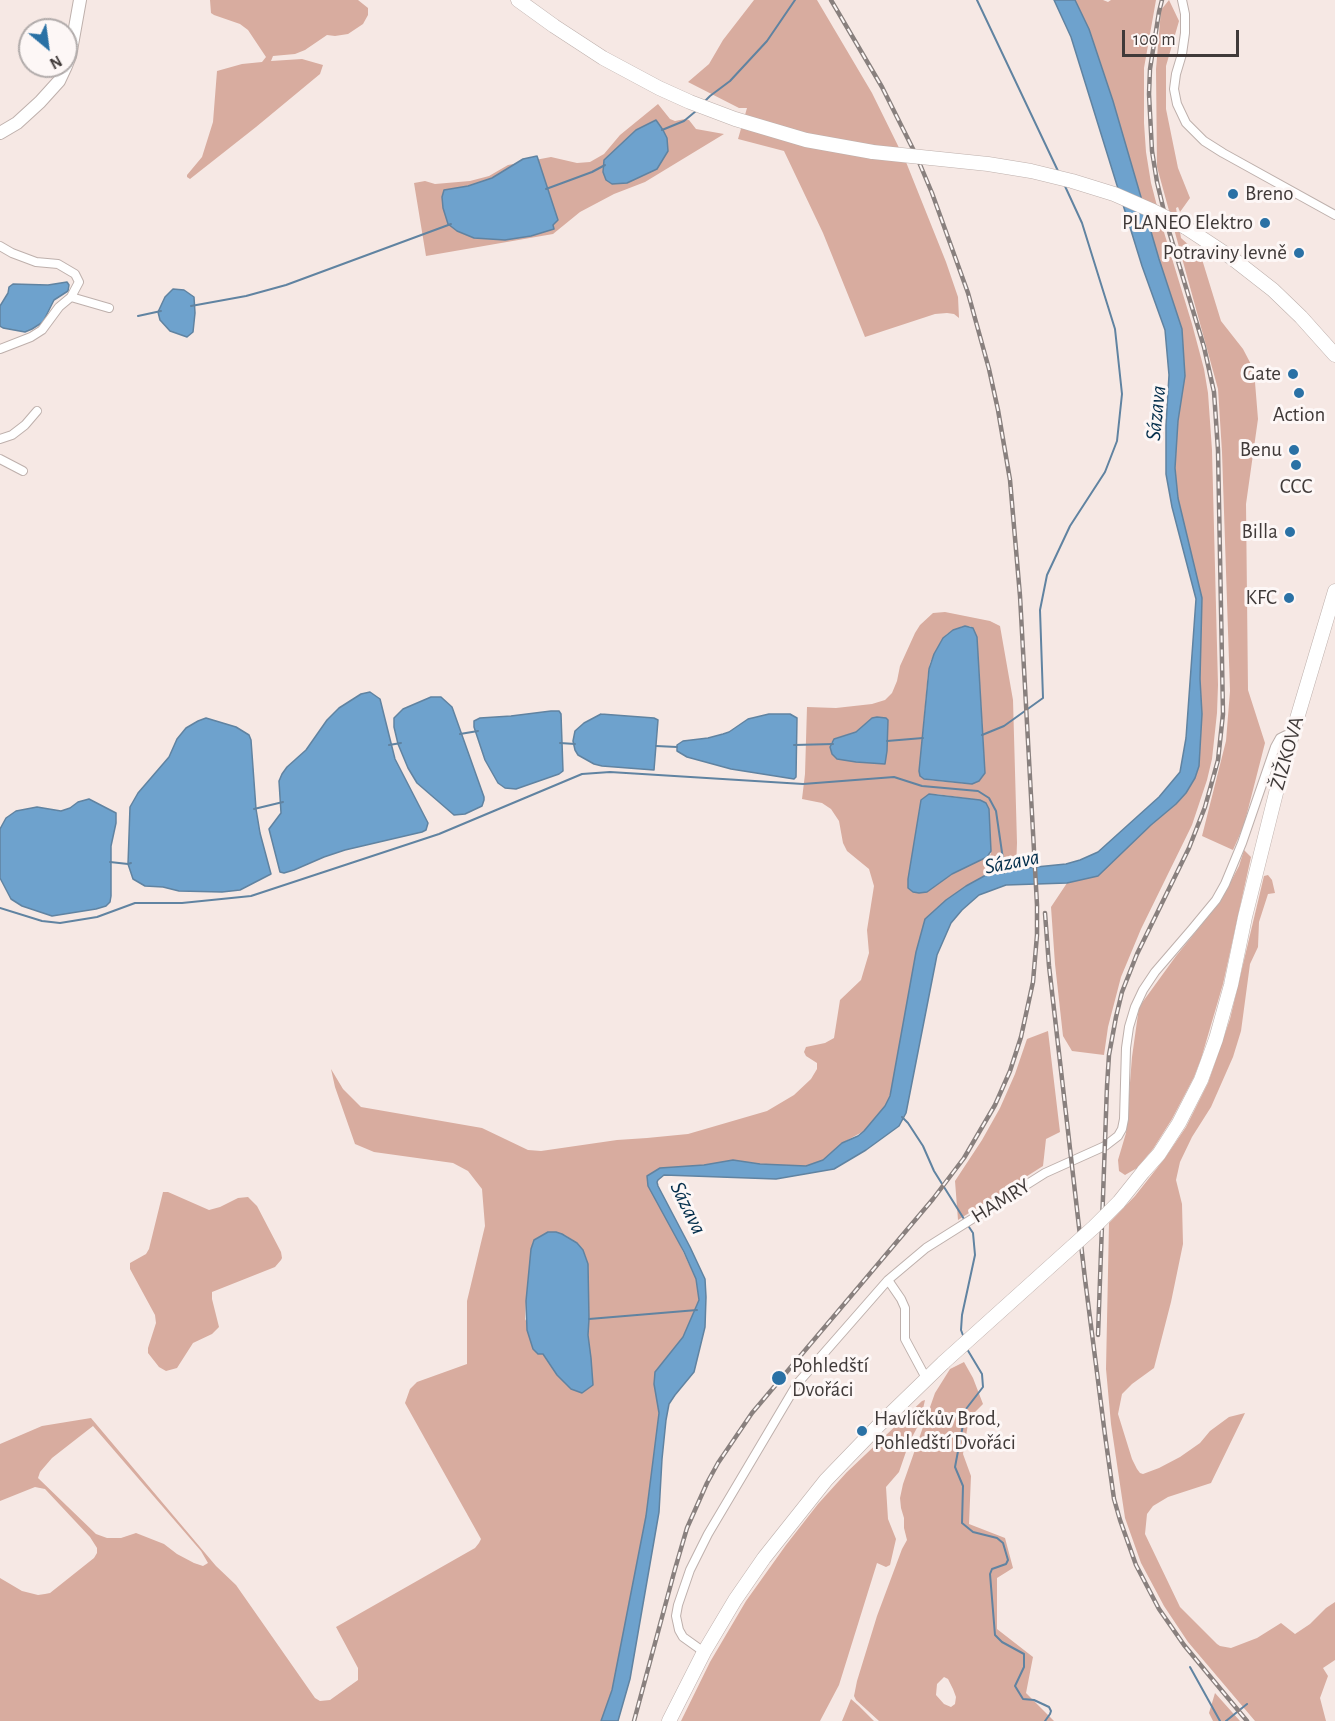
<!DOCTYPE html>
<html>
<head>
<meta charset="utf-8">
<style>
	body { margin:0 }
	#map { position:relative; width:1335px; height:1721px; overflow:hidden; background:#f6e8e4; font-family:"Alegreya Sans",sans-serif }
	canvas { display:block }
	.north { position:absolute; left:18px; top:18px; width:60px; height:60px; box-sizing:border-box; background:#fdf7f6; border:2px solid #b1abaa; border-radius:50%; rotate:151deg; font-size:16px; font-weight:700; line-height:24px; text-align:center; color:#403a39 }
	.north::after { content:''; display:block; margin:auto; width:21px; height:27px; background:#2a71a5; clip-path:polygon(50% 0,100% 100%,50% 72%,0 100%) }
	.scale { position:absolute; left:1122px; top:30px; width:117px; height:27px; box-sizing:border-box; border:3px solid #403a39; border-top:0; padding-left:8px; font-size:18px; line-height:21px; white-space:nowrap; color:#403a39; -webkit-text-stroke:4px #fdf7f6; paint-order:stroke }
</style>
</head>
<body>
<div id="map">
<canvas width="1335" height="1721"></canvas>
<div class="north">N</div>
<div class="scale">100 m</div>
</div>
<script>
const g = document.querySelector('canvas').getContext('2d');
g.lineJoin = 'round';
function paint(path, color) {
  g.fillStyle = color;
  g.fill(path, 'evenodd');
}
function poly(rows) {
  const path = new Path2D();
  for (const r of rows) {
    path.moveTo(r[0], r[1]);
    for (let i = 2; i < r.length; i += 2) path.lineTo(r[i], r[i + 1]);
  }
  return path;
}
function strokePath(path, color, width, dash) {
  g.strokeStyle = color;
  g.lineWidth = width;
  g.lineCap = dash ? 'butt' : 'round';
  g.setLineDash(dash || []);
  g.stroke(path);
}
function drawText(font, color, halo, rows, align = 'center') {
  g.font = font + ' "Alegreya Sans",sans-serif';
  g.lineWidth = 6;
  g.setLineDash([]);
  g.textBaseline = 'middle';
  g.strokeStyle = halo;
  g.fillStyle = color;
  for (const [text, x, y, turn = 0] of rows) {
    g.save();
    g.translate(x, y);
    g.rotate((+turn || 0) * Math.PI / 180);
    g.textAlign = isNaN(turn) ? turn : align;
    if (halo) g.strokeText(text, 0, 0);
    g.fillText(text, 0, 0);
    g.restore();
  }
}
const green = poly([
	[210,0,358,0,368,8,368,15,363,24,348,34,335,36,327,35,305,50,295,54,273,56,271,61,302,59,323,65,320,74,256,127,190,179,187,177,187,175,202,157,213,122,217,71,242,64,262,62,266,57,248,30,240,24,214,15,211,13],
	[754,0,817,0,872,93,906,162,946,262,958,297,959,318,954,314,947,313,935,314,865,337,823,233,784,151,738,139,747,108,739,108,688,82,709,64,723,40],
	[1075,0,1103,0,1108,2,1111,0,1156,0,1144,68,1144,123,1146,152,1151,183,1163,229,1192,324,1204,369,1208,393,1212,450,1218,685,1217,713,1212,759,1207,780,1192,825,1141,929,1121,977,1108,1027,1104,1055,1072,1051,1063,1036,1055,964,1051,907,1067,883,1098,876,1151,825,1176,804,1186,793,1195,778,1199,766,1202,714,1200,679,1202,598,1178,498,1175,468,1178,421,1185,376,1182,329,1159,259,1113,101,1089,29],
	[1169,0,1179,21,1166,66,1166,109,1178,168,1190,198,1180,212,1178,207,1176,208,1181,238,1201,256,1221,321,1243,349,1254,370,1258,419,1246,504,1248,690,1265,743,1244,825,1233,850,1202,836,1226,741,1230,691,1222,452,1218,389,1157,167,1156,69,1161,10],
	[658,104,670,119,675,121,685,119,689,120,696,129,724,134,645,182,614,194,580,212,553,234,426,256,414,183,425,181,435,184,470,181,489,176,508,165,551,157,577,163,590,162,604,154,620,135],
	[945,612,990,621,1000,626,1013,700,1017,843,1016,869,986,875,920,938,916,952,890,1096,885,1106,864,1131,842,1143,823,1160,806,1166,760,1164,733,1160,647,1176,696,1279,699,1300,683,1337,655,1372,654,1384,659,1413,646,1516,612,1690,601,1721,0,1721,0,1578,22,1591,38,1595,45,1594,50,1593,94,1558,97,1553,97,1548,90,1537,45,1489,35,1487,0,1501,0,1444,42,1426,91,1418,216,1566,236,1585,315,1698,320,1701,330,1700,358,1680,358,1668,336,1627,475,1548,479,1543,481,1539,405,1403,410,1389,417,1382,467,1364,467,1301,485,1226,482,1189,468,1171,453,1163,374,1152,355,1144,335,1087,331,1069,343,1089,361,1107,482,1128,528,1150,541,1151,617,1140,647,1138,688,1134,767,1111,794,1095,811,1079,817,1069,817,1063,806,1056,804,1052,806,1047,825,1043,834,1038,840,1000,861,980,869,953,867,930,874,886,869,869,847,851,843,843,839,821,831,809,822,803,802,799,805,774,807,707,836,708,872,704,885,700,892,693,897,681,900,666,915,633,920,625,933,613],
	[963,626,970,626,973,628,977,637,984,752,984,774,977,782,970,784,928,780,919,774,928,673,930,663,934,654,943,638,947,634],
	[877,717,886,718,885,764,856,762,837,759,831,753,831,743,836,738,856,732,871,719],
	[936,794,980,800,986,803,989,809,991,851,991,854,987,857,952,874,927,892,913,892,908,886,908,879,921,800],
	[553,1232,565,1235,577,1243,585,1255,588,1264,589,1319,588,1335,591,1358,557,1375,543,1354,525,1319,526,1301,533,1241],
	[93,1426,201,1551,208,1563,203,1566,194,1563,177,1554,164,1544,136,1533,121,1538,107,1538,96,1534,38,1478,40,1472,52,1458],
	[1244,850,1251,857,1223,984,1201,1059,1194,1077,1172,1119,1153,1149,1137,1168,1125,1175,1119,1171,1118,1160,1126,1133,1132,1057,1139,1007,1176,956,1220,902,1239,866],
	[1268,875,1272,880,1275,893,1268,894,1259,922,1258,947,1250,964,1241,1031,1233,1057,1211,1107,1192,1137,1180,1162,1176,1180,1182,1204,1183,1244,1171,1302,1154,1368,1132,1384,1122,1394,1118,1414,1132,1459,1137,1469,1140,1473,1143,1474,1159,1468,1180,1457,1200,1443,1210,1431,1229,1417,1245,1413,1211,1483,1168,1497,1153,1506,1147,1514,1145,1534,1180,1607,1217,1644,1220,1646,1231,1648,1257,1638,1281,1623,1295,1634,1310,1624,1326,1608,1335,1602,1335,1660,1323,1668,1328,1676,1320,1698,1326,1721,1255,1721,1188,1642,1164,1606,1141,1563,1125,1518,1111,1424,1106,1369,1109,1223,1135,1196,1165,1158,1186,1127,1208,1083,1230,1019,1264,876],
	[1048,1031,1060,1132,1046,1139,1043,1166,958,1220,955,1181,982,1140,1000,1108,1015,1074,1027,1039],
	[163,1192,168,1192,209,1210,220,1207,238,1198,248,1197,257,1206,281,1252,282,1258,281,1260,275,1267,212,1292,212,1299,219,1327,212,1334,193,1343,177,1368,166,1371,159,1367,148,1353,148,1348,156,1323,155,1315,130,1269,130,1263,146,1254,149,1249],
	[964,1362,973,1378,983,1404,969,1418,963,1454,971,1476,969,1524,1005,1538,1013,1568,997,1578,997,1629,1033,1657,1026,1693,1054,1721,879,1721,856,1700,854,1696,857,1681,877,1616,902,1549,907,1540,904,1528,904,1518,901,1508,900,1498,903,1484,935,1393,950,1369],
	[944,1677,948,1679,953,1689,956,1697,955,1704,951,1707,944,1704,936,1695,937,1684],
	[925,1400,920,1422,909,1443,899,1472,886,1487,888,1519,896,1539,890,1565,886,1567,877,1563,839,1685,820,1721,681,1721,710,1662,746,1601,786,1545,818,1504,847,1472,922,1401],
	[1215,1693,1240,1721,1213,1721,1209,1713],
	[851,1699,859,1706,874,1721,842,1721]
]);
const water = poly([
	[1054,0,1075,0,1089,29,1113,101,1159,259,1182,329,1185,376,1178,421,1175,468,1178,498,1202,598,1200,679,1202,714,1199,766,1195,778,1186,793,1176,804,1151,825,1098,876,1067,883,1006,885,979,895,962,910,951,923,937,955,906,1113,899,1126,866,1150,834,1169,776,1179,664,1175,658,1180,657,1182,658,1186,690,1247,705,1279,706,1297,705,1327,694,1372,675,1395,669,1404,666,1420,662,1459,659,1512,630,1679,618,1721,601,1721,612,1690,646,1516,659,1413,654,1384,655,1372,683,1337,699,1300,696,1279,684,1252,648,1186,647,1176,660,1168,704,1165,733,1160,760,1164,806,1166,823,1160,842,1143,858,1136,864,1131,885,1106,890,1096,916,952,925,919,946,900,966,886,986,875,1016,869,1066,864,1080,860,1098,852,1159,797,1180,772,1186,738,1196,599,1172,507,1166,474,1166,426,1169,375,1165,330,1142,266,1071,37,1054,0],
	[656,120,663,130,667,138,668,151,657,169,627,183,612,184,606,180,603,172,604,160,636,130,656,120],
	[537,156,558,220,553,225,554,229,531,236,505,240,474,238,457,231,448,224,443,208,442,197,444,190,468,186,492,178,523,159,537,156],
	[67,282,69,285,68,291,54,300,43,322,32,329,25,332,3,328,0,326,0,306,8,293,9,287,13,284,48,285,67,282],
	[173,289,184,290,194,297,195,313,193,332,187,337,170,331,160,320,158,312,165,297,173,289],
	[965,626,973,628,977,637,985,773,979,781,972,784,924,779,920,776,919,771,929,669,934,654,943,638,953,630,965,626],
	[370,692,380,699,395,759,428,823,426,830,422,832,345,850,324,857,294,870,284,873,280,872,269,829,281,813,279,781,282,774,287,767,306,750,327,720,339,708,361,694,370,692],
	[431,697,441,697,452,707,484,797,484,800,482,806,465,814,454,815,417,783,408,768,398,744,394,727,394,718,403,709,431,697],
	[551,711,559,711,561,714,563,771,559,774,516,789,505,788,498,783,485,760,474,727,474,721,480,718,511,716,551,711],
	[601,714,654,718,658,720,654,770,602,766,594,764,578,755,575,750,573,741,575,731,584,723,601,714],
	[769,714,790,714,797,718,796,777,794,779,731,769,687,757,677,751,677,745,683,741,708,738,723,734,729,732,748,719,769,714],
	[877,717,886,718,888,720,887,751,885,764,856,762,837,759,832,754,830,747,834,739,856,732,872,718,877,717],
	[206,718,236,727,249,735,251,740,256,809,260,833,271,874,240,890,222,892,179,891,163,887,145,886,133,879,128,864,130,807,138,793,169,757,177,739,186,728,198,721,206,718],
	[929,794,980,800,986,803,989,809,991,851,987,857,952,874,927,892,919,893,913,892,908,888,908,879,921,800,929,794],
	[89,799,116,813,116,823,111,846,111,896,110,902,106,906,96,909,52,916,22,906,11,899,0,878,0,829,6,818,16,811,37,807,61,811,70,808,78,802,89,799],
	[548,1232,556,1232,562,1234,577,1243,583,1250,588,1264,589,1319,588,1335,591,1358,593,1385,582,1393,571,1389,557,1375,543,1354,538,1354,533,1349,527,1330,526,1301,531,1249,534,1240,548,1232]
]);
const stream = poly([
	[977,0,1058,171],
	[704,102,710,96,730,81,767,41,795,0],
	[662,130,684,121,696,111],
	[546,189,592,172,605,165],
	[191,306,246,296,286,285,451,224],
	[138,316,161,311],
	[460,734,478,731],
	[982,735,1004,726,1043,698,1040,610,1047,575,1070,526,1105,472,1117,441,1122,394,1115,329,1082,223,1064,184],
	[887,741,923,738],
	[560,743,575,744],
	[389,745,401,743],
	[794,745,833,744],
	[656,746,677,747],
	[254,809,283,802],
	[110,862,128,864,131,863],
	[0,908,42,921,60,923,97,917,135,903,182,903,251,896,439,834,582,774,610,772,803,784,894,777,922,786,978,791,989,798,996,811,1005,873],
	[902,1117,908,1123,923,1146,934,1171,964,1219],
	[589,1319,697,1310],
	[964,1338,961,1330,962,1315,975,1255,973,1233,967,1224],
	[967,1349,982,1374,983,1387,966,1409,955,1467,963,1486,962,1523,973,1532,997,1538,1003,1543,1008,1560,1006,1564,992,1569,990,1574,995,1635,1002,1642,1024,1654,1024,1667,1015,1686,1023,1699,1034,1700,1049,1707,1051,1711,1050,1714,1045,1721],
	[1190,1667,1220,1721],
	[1226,1721,1247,1704]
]);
const street = poly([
	[1182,0,1185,14,1185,33,1182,54,1176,74,1174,89,1177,104,1186,123,1204,141,1223,153,1335,215],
	[0,246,12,253,36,262,58,264,75,274,79,282,71,297],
	[0,349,31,337,42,330,59,307,71,297,109,308],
	[0,439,12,435,25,425,37,411],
	[0,459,23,471],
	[888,1280,901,1299,905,1308,905,1339,927,1380],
	[704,1652,683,1637,679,1630,676,1616,678,1605,690,1570,708,1534,797,1384,888,1280,926,1248,1045,1173,1105,1146,1118,1136,1122,1129,1124,1119,1126,1048,1129,1027,1135,1007,1143,990,1155,972,1192,929,1216,900,1225,884,1242,843,1275,747,1280,738,1286,735,1292,735]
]);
const secondary = poly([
	[66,66,70,56,80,0],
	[0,133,17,123,40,102,59,81,66,66]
]);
const primary = poly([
	[518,0,554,26,603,58,659,88,690,102,735,119,806,140,873,152],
	[1185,227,1232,258,1273,290,1301,317,1335,355],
	[1143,1172,1159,1154,1179,1123,1201,1080,1216,1039,1231,985,1245,917,1282,769,1335,591],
	[669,1721,704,1652,735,1600,764,1558,826,1480,880,1424,944,1362]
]);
const rail = poly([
	[1045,913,1049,966,1085,1279,1105,1435,1114,1499,1120,1520,1136,1565,1159,1609,1184,1645,1247,1721],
	[1098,1335,1107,1086,1109,1055,1116,1017,1122,992,1137,954,1189,848,1205,807,1218,760,1223,714,1218,450,1214,392,1204,347,1168,228,1157,182,1152,151,1149,94,1150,69,1159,12,1162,0],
	[634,1721,675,1569,687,1528,707,1483,718,1463,752,1413,933,1199,964,1158,995,1105,1010,1071,1021,1037,1033,982,1037,935,1037,905,1020,596,1010,480,998,410,989,369,968,293,932,193,916,155,882,87,831,0]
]);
const primaryBridge = poly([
	[873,152,988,164,1031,171,1072,181,1114,194,1153,211,1185,227],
	[944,1362,1094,1227,1119,1202,1143,1172]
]);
const markers = [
	[1233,194,6,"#2a71a5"],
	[1265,223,6,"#2a71a5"],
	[1299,253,6,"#2a71a5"],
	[1293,374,6,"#2a71a5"],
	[1299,393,6,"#2a71a5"],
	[1294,450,6,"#2a71a5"],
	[1296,465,6,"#2a71a5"],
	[1290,532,6,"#2a71a5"],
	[1289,598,6,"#2a71a5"],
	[779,1378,8,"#2a71a5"],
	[862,1431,6,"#2a71a5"]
];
const poiNames = [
	["Breno",1245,194,"left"],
	["PLANEO Elektro",1253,223],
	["Potraviny levně",1287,253],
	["Gate",1281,374],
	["Action",1299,415,"center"],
	["Benu",1282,450],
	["CCC",1296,487,"center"],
	["Billa",1278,532],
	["KFC",1277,598],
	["Pohledští",792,1366,"left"],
	["Dvořáci",792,1390,"left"],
	["Havlíčkův Brod,",874,1419,"left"],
	["Pohledští Dvořáci",874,1443,"left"]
];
const streetNames = [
	["ŽIŽKOVA",1287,753,-74],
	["HAMRY",1001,1201,-32]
];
const waterNames = [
	["Sázava",1156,413,-84],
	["Sázava",1012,862,-11],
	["Sázava",688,1208,64]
];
paint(green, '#d8ac9f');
paint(water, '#6ea2cd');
strokePath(water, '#6083a1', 1.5);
strokePath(stream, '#6083a1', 2);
strokePath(street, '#beb0ac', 10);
strokePath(secondary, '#beb0ac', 14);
strokePath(primary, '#beb0ac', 15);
strokePath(street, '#fff', 8);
strokePath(secondary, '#fff', 12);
strokePath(primary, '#fff', 14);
strokePath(rail, '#89807e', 4.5);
strokePath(rail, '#fdf7f6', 2, [7]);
strokePath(primaryBridge, '#beb0ac', 15, []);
strokePath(primaryBridge, '#fff', 14);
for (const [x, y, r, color] of markers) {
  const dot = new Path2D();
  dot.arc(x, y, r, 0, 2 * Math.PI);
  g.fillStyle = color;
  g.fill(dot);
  strokePath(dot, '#fdf7f6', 2);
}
drawText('21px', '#403a39', '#fdf7f6', poiNames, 'right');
drawText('21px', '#403a39', '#fdf7f6', streetNames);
drawText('italic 22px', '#042f4c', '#fdf7f6', waterNames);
</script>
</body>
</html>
